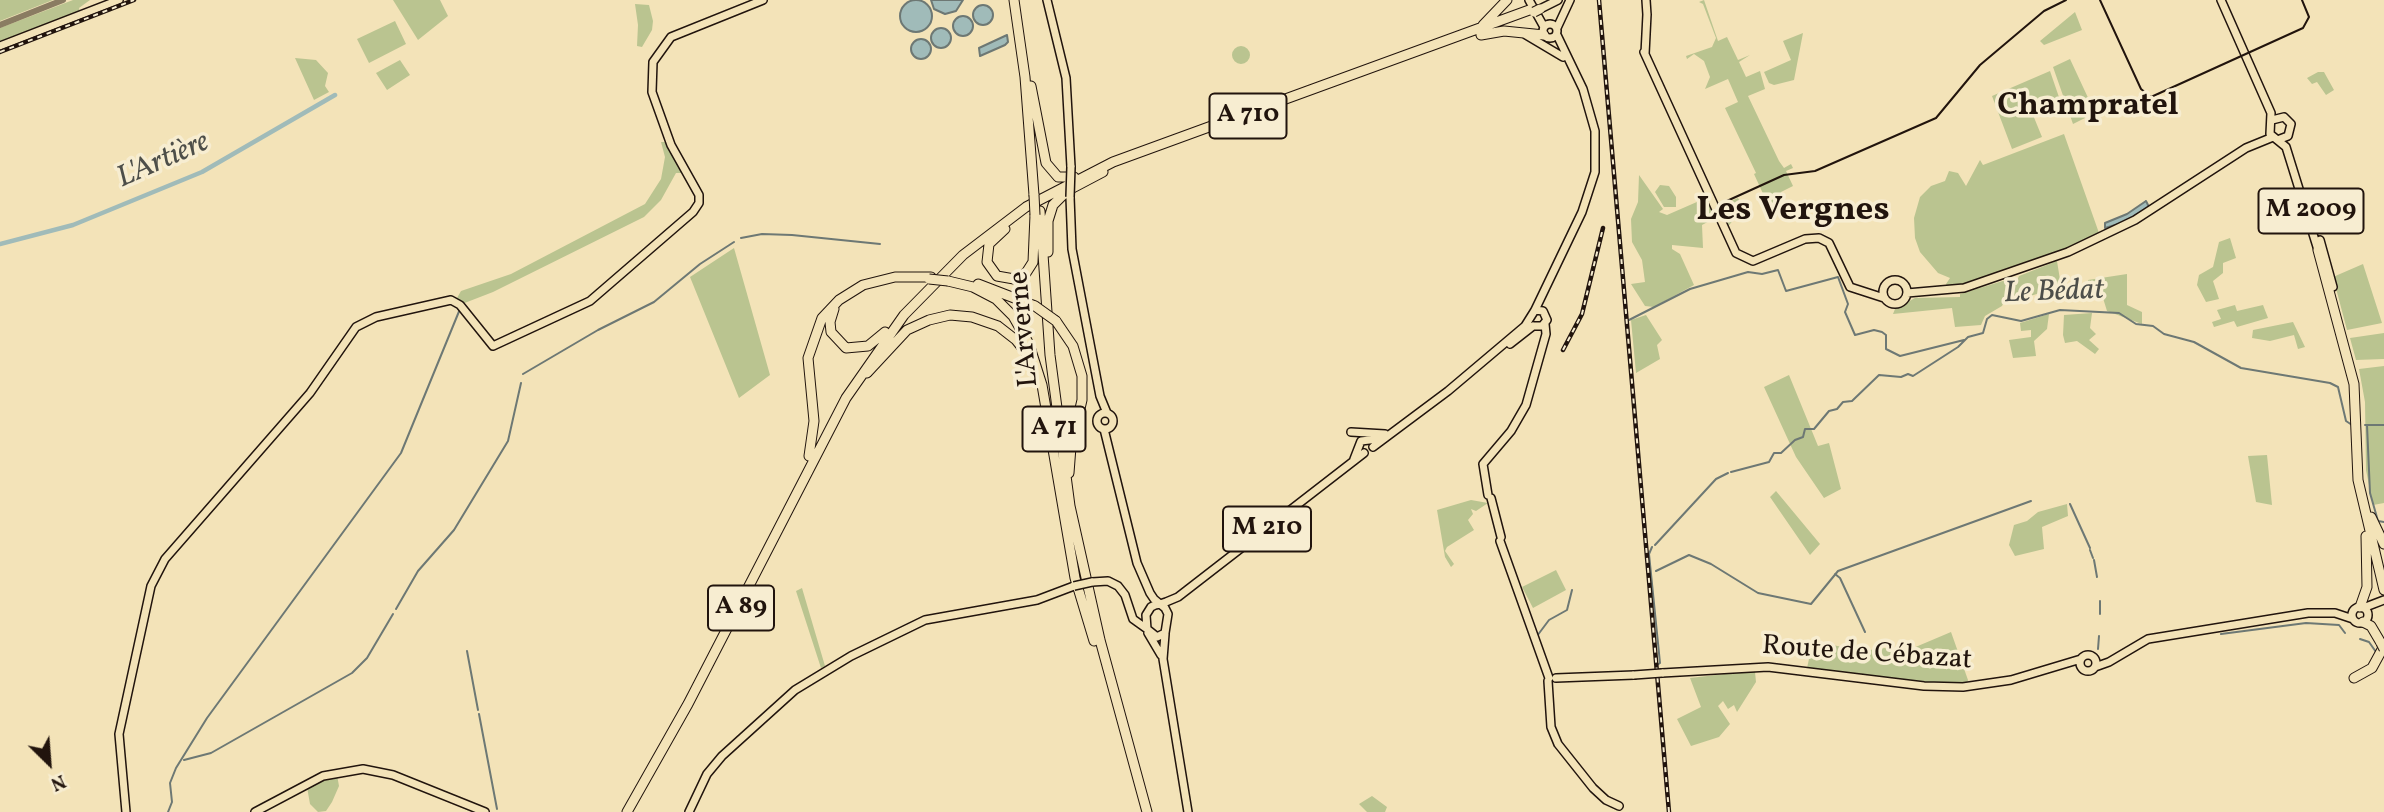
<!DOCTYPE html>
<html>
<head>
<meta charset="utf-8">
<style>
	body { margin:0 }
	#map { position:relative; width:2384px; height:812px; overflow:hidden; background:#f3e3b8; font-family:Vollkorn,serif }
	canvas { display:block }
	.north { position:absolute; left:14px; top:728px; width:70px; height:70px; -webkit-text-stroke:5px #f7edd1; paint-order:stroke; rotate:155deg; font-size:19px; font-weight:700; line-height:28px; text-align:center; color:#21140d }
	.north::after { content:''; display:block; margin:auto; width:24px; height:32px; background:#21140d; clip-path:polygon(50% 0,100% 100%,50% 72%,0 100%) }
</style>
</head>
<body>
<div id="map">
<canvas width="2384" height="812"></canvas>
<div class="north">N</div>
</div>
<script>
const g = document.querySelector('canvas').getContext('2d');
g.lineJoin = 'round';
function paint(path, color) {
  g.fillStyle = color;
  g.fill(path, 'evenodd');
}
function poly(rows) {
  const path = new Path2D();
  for (const r of rows) {
    if (r.length === 3) {
      path.moveTo(r[0] + r[2], r[1]);
      path.arc(r[0], r[1], r[2], 0, 2 * Math.PI);
      continue;
    }
    path.moveTo(r[0], r[1]);
    for (let i = 2; i < r.length; i += 2) path.lineTo(r[i], r[i + 1]);
  }
  return path;
}
function strokePath(path, color, width, dash) {
  g.strokeStyle = color;
  g.lineWidth = width;
  g.lineCap = dash ? 'butt' : 'round';
  g.setLineDash(dash || []);
  g.stroke(path);
}
function drawText(font, color, halo, rows, align = 'center') {
  g.font = font + ' Vollkorn,serif';
  g.lineWidth = 7;
  g.setLineDash([]);
  g.textBaseline = 'middle';
  g.strokeStyle = halo;
  g.fillStyle = color;
  for (const [text, x, y, turn = 0] of rows) {
    g.save();
    g.translate(x, y);
    g.rotate((+turn || 0) * Math.PI / 180);
    g.textAlign = isNaN(turn) ? turn : align;
    if (halo) g.strokeText(text, 0, 0);
    g.fillText(text, 0, 0);
    g.restore();
  }
}
const green = poly([
	[0,0,53,0,0,21],
	[73,0,90,0,79,8,80,12,0,43,0,28],
	[393,0,440,0,448,16,418,40],
	[1704,0,1718,41,1727,37,1738,60,1750,55,1739,62,1746,77,1760,71,1765,89,1748,96,1779,161,1784,168,1791,164,1793,168,1786,171,1793,186,1781,192,1784,201,1764,210,1759,201,1765,198,1754,174,1756,173,1725,108,1738,102,1728,79,1705,89,1710,77,1704,61,1694,54,1687,59,1686,56,1712,47,1716,38,1703,4,1699,2],
	[635,4,649,5,653,21,652,30,642,47,637,46,638,25],
	[2075,12,2082,30,2044,45,2040,41],
	[395,21,406,44,369,63,357,39],
	[1803,33,1794,80,1774,85,1769,83,1764,72,1791,60,1783,41],
	[1241,55,9],
	[295,58,316,60,328,73,325,86,329,92,314,100],
	[2070,59,2090,102,2080,106,2085,118,2073,124,2053,67],
	[400,60,410,75,387,90,376,73],
	[2050,71,2061,103,2033,115,2042,137,2012,149,1992,96],
	[2318,72,2324,72,2334,90,2326,95,2317,82,2312,84,2307,78],
	[2064,134,2099,233,2076,245,1967,284,1948,288,1946,284,1950,278,1938,273,1920,252,1915,238,1914,218,1920,197,1931,186,1945,181,1949,171,1958,173,1966,186,1980,160,1983,165],
	[661,142,666,142,684,173,676,173,661,200,644,217,493,292,462,304,457,298,461,291,511,274,645,204,661,179,665,157],
	[1639,175,1663,209,1659,212,1667,215,1706,198,1715,218,1702,225,1703,248,1672,245,1672,249,1680,254,1694,285,1654,307,1645,306,1631,284,1645,282,1642,260,1632,242,1631,219,1638,202],
	[1660,185,1669,186,1676,197,1676,207,1664,207,1655,192],
	[1738,198,1743,207,1727,228,1717,207],
	[2230,238,2236,258,2223,263,2223,273,2213,281,2219,299,2206,302,2197,285,2199,275,2213,267,2219,242],
	[734,248,770,375,739,398,690,277],
	[2057,261,2061,286,2006,304,2019,276],
	[2363,264,2382,323,2347,330,2333,277],
	[2127,274,2127,305,2142,312,2142,324,2107,311,2099,285,2088,286,2088,280],
	[2016,277,2002,306,1985,316,1981,325,1955,327,1952,308,1893,314,1895,309,1915,298,1960,297,1960,294],
	[2235,305,2237,311,2263,305,2268,318,2237,327,2234,321,2214,327,2212,322,2221,319,2217,310],
	[2092,313,2090,328,2096,334,2089,340,2099,349,2095,354,2077,341,2065,343,2063,335,2064,315],
	[2049,314,2047,329,2034,341,2036,356,2013,358,2009,340,2031,337,2031,330,2021,331,2020,323],
	[1646,315,1662,340,1657,345,1660,359,1636,373,1631,320],
	[2293,322,2305,347,2298,349,2294,335,2270,341,2252,338,2253,330],
	[2384,333,2384,359,2356,360,2350,338],
	[2384,366,2384,503,2373,505,2366,470,2365,402,2359,369],
	[1789,375,1818,446,1829,443,1841,489,1824,498,1796,457,1764,387],
	[2267,455,2272,505,2256,502,2248,456],
	[1776,491,1820,544,1810,555,1770,497],
	[1471,500,1488,503,1476,511,1471,509,1473,514,1468,520,1474,530,1447,547,1445,551,1454,564,1451,567,1445,557,1437,510],
	[2067,504,2068,516,2042,527,2044,549,2015,556,2009,545,2014,525,2027,521,2038,512],
	[1556,570,1566,590,1533,608,1522,587],
	[802,588,825,666,821,668,796,591],
	[1951,632,1968,680,1967,684,1927,684,1807,668,1813,641,1862,651,1885,648,1899,654],
	[1751,671,1755,672,1756,682,1737,712,1734,705,1728,709,1723,701,1718,706,1730,724,1719,737,1691,746,1677,719,1701,707,1690,678],
	[337,775,339,786,332,802,326,811,318,812,310,804,307,787],
	[1372,796,1387,807,1385,812,1367,812,1359,804]
]);
const water = poly([
	[931,0,963,0,956,11,945,14,934,9,931,0],
	[916,16,16],
	[983,15,10],
	[963,26,10],
	[941,38,10],
	[1007,35,1008,42,1005,45,980,56,979,48,1007,35],
	[921,49,10],
	[2146,201,2149,207,2122,223,2105,228,2105,223,2127,214,2146,201]
]);
const stream = poly([
	[741,238,762,234,792,235,880,244],
	[1629,320,1690,289,1748,272,1762,274,1778,270,1786,291,1838,277,1848,304,1845,312,1855,335,1874,330,1882,332,1886,335,1886,349,1900,356,1964,340],
	[523,374,598,330,654,302,700,264,734,242],
	[2365,425,2384,425],
	[2367,425,2370,493,2378,521,2384,522],
	[1731,472,1769,462,1774,453,1781,453,1795,440,1803,437,1805,429,1814,429,1829,411,1837,409,1843,402,1852,401,1879,375,1901,377,1908,374,1913,376,1958,347,1968,337,1983,333,1987,319,1992,315,2021,321,2060,310,2119,313,2136,324,2153,326,2164,334,2194,342,2241,368,2330,383,2338,387,2346,421,2352,425],
	[2070,504,2090,548],
	[1655,545,1716,479,1728,473],
	[1652,547,1649,554,1660,663,1657,665],
	[2090,550,2093,558],
	[2094,560,2097,577],
	[1656,571,1689,555,1711,564,1758,593,1811,604,1838,571,2031,501],
	[1835,574,1840,578,1865,632],
	[396,609,418,571,454,530,508,441,521,383],
	[2100,614,2100,601],
	[2221,634,2306,623,2339,625,2345,633],
	[1537,636,1549,620,1567,610,1572,590],
	[2360,639,2369,642,2376,652],
	[2098,649,2099,636],
	[467,651,478,710],
	[479,714,497,809],
	[184,760,211,753,352,673,367,658,393,614],
	[168,812,172,802,170,783,176,768,207,718,401,453,460,309]
]);
const river = poly([
	[0,244,73,225,202,172,335,95]
]);
const taxiway = poly([
	[0,25,63,0]
]);
const major = poly([
	[1047,0,1066,78,1071,167],
	[1529,0,1544,27],
	[1646,0,1647,15],
	[2221,0,2271,113,2270,134,2286,147,2318,250],
	[1540,9,1558,0],
	[1550,31,7],
	[1557,28,1570,0],
	[1526,35,1563,57],
	[0,46,119,0],
	[1644,52,1736,253,1753,261,1805,239,1819,238,1829,243,1850,287,1884,298],
	[1645,54,1647,14],
	[2272,120,2284,117,2291,124,2288,136,2280,139],
	[1070,197,1072,249,1100,396,1107,413],
	[2320,240,2333,287],
	[1895,292,12],
	[1907,293,1964,288,2068,252,2135,220,2246,148,2273,137],
	[1533,326,1542,326,1547,320,1543,311,1535,310],
	[1510,344,1533,326],
	[1105,421,8],
	[1104,429,1137,563,1150,593,1154,599,1160,604,1165,608,1168,614,1165,633,1157,637,1147,629,1146,615,1151,607,1155,605,1160,604,1166,602,1178,597,1364,453],
	[1351,432,1385,434],
	[1373,447,1448,391,1525,326,1535,310,1582,212,1595,172,1595,131,1583,89,1557,35],
	[1354,459,1361,441,1378,439],
	[1488,495,1483,464,1511,431,1526,405,1546,334,1545,324],
	[1491,498,1501,537],
	[1500,541,1549,678],
	[1092,582,1108,581,1118,586,1125,595,1133,619,1147,629],
	[2360,615,8],
	[2363,608,2384,600],
	[1148,633,1161,655],
	[1165,634,1163,659,1188,812],
	[2088,663,8],
	[2095,667,2109,662,2148,639,2308,613,2335,613,2353,619],
	[1662,673,1768,667,1924,686,1963,687,2011,680,2081,659],
	[1556,678,1634,675],
	[1548,681,1551,727,1558,744,1593,788,1606,800,1619,806],
	[126,812,119,734,151,586,165,559,310,393,356,327,376,317,451,300,460,305,493,346,590,301,693,212,699,203,699,195,671,145,652,92,653,62,671,37,763,0],
	[255,812,323,776,363,769,393,775,485,812],
	[689,812,707,774,722,756,795,690,851,656,925,620,1037,600,1074,586]
]);
const highway = poly([
	[1014,0,1025,77,1034,195],
	[1483,25,1507,0],
	[1481,35,1504,31,1544,35],
	[1031,86,1046,163,1058,177,1074,177],
	[1040,211,1050,355,1070,506,1100,640,1147,812],
	[1005,229,989,244,987,262,997,276,1014,279,1026,273,1033,262,1035,215],
	[2318,250,2354,384,2358,480,2384,590],
	[1048,252,1048,221,1053,205,1067,191,1103,172],
	[948,281,973,287,996,299,1013,316,1029,344,1042,385,1075,578,1094,641],
	[978,284,1035,306],
	[834,309,830,322,831,332,846,348,868,346,885,332],
	[1056,321,1073,346,1082,376,1082,400,1071,447,1069,473],
	[867,373,907,330,929,320,950,315,972,317,998,326,1016,340,1032,360],
	[809,456,814,421,808,358,822,318,839,300,863,285,895,277,931,277],
	[2371,517,2384,544],
	[2360,607,2367,587,2366,536],
	[2363,622,2371,626,2381,643],
	[2354,678,2372,668,2384,646],
	[627,812,688,704,846,398,904,315,963,255,1026,207,1113,162,1532,9]
]);
const tram = poly([
	[2100,0,2141,89,2151,97,2303,28,2309,17,2302,0],
	[1718,205,1784,175,1815,171,1936,118,1980,65,2044,11,2066,0]
]);
const rail = poly([
	[1599,0,1669,812],
	[0,52,134,0],
	[1563,350,1582,314,1603,228]
]);
const majorBridge = poly([
	[1070,197,1071,167],
	[1074,586,1092,582],
	[1634,675,1662,673]
]);
const highwayBridge = poly([
	[1534,12,1540,9],
	[1034,195,1035,215],
	[929,279,948,281],
	[1035,306,1056,321],
	[2381,643,2384,649]
]);
const shields = [
	[1248,116,77],
	[2311,211,105],
	[1054,429,63],
	[1267,529,88],
	[741,608,66]
];
const shieldNames = [
	["A 710",1248,116],
	["M 2009",2311,211],
	["A 71",1054,429],
	["M 210",1267,529],
	["A 89",741,608]
];
const streetNames = [
	["L'Arverne",1026,329,-95],
	["Route de Cébazat",1867,655,4]
];
const waterNames = [
	["L'Artière",164,162,-24],
	["Le Bédat",2054,294,-2]
];
const quarterNames = [
	["Champratel",2088,108]
];
const districtNames = [
	["Les Vergnes",1793,213]
];
paint(green, '#bac490');
paint(water, '#a0bbb9');
strokePath(water, '#6d7874', 2);
strokePath(stream, '#6d7874', 2);
strokePath(river, '#a0bbb9', 4.5);
strokePath(taxiway, '#8a7c62', 6);
strokePath(major, '#21140d', 10);
strokePath(highway, '#21140d', 11);
strokePath(major, '#f3e3b8', 7);
strokePath(highway, '#f3e3b8', 9);
strokePath(tram, '#21140d', 2);
strokePath(rail, '#21140d', 4.5);
strokePath(rail, '#f7edd1', 2, [5]);
strokePath(majorBridge, '#21140d', 10, []);
strokePath(highwayBridge, '#21140d', 11, []);
strokePath(majorBridge, '#f3e3b8', 7);
strokePath(highwayBridge, '#f3e3b8', 9);
for (const [x, y, w] of shields) {
  const box = new Path2D();
  box.roundRect(x - w / 2, y - 22.5, w, 45, 5);
  g.fillStyle = '#f7edd1';
  g.fill(box);
  strokePath(box, '#21140d', 2);
}
drawText('bold 26px', '#21140d', null, shieldNames);
drawText('28px', '#21140d', '#f7edd1', streetNames);
drawText('italic 30px', '#4d4e49', '#f7edd1', waterNames);
drawText('bold 32px', '#21140d', '#f7edd1', quarterNames);
drawText('bold 35px', '#21140d', '#f7edd1', districtNames);
</script>
</body>
</html>
